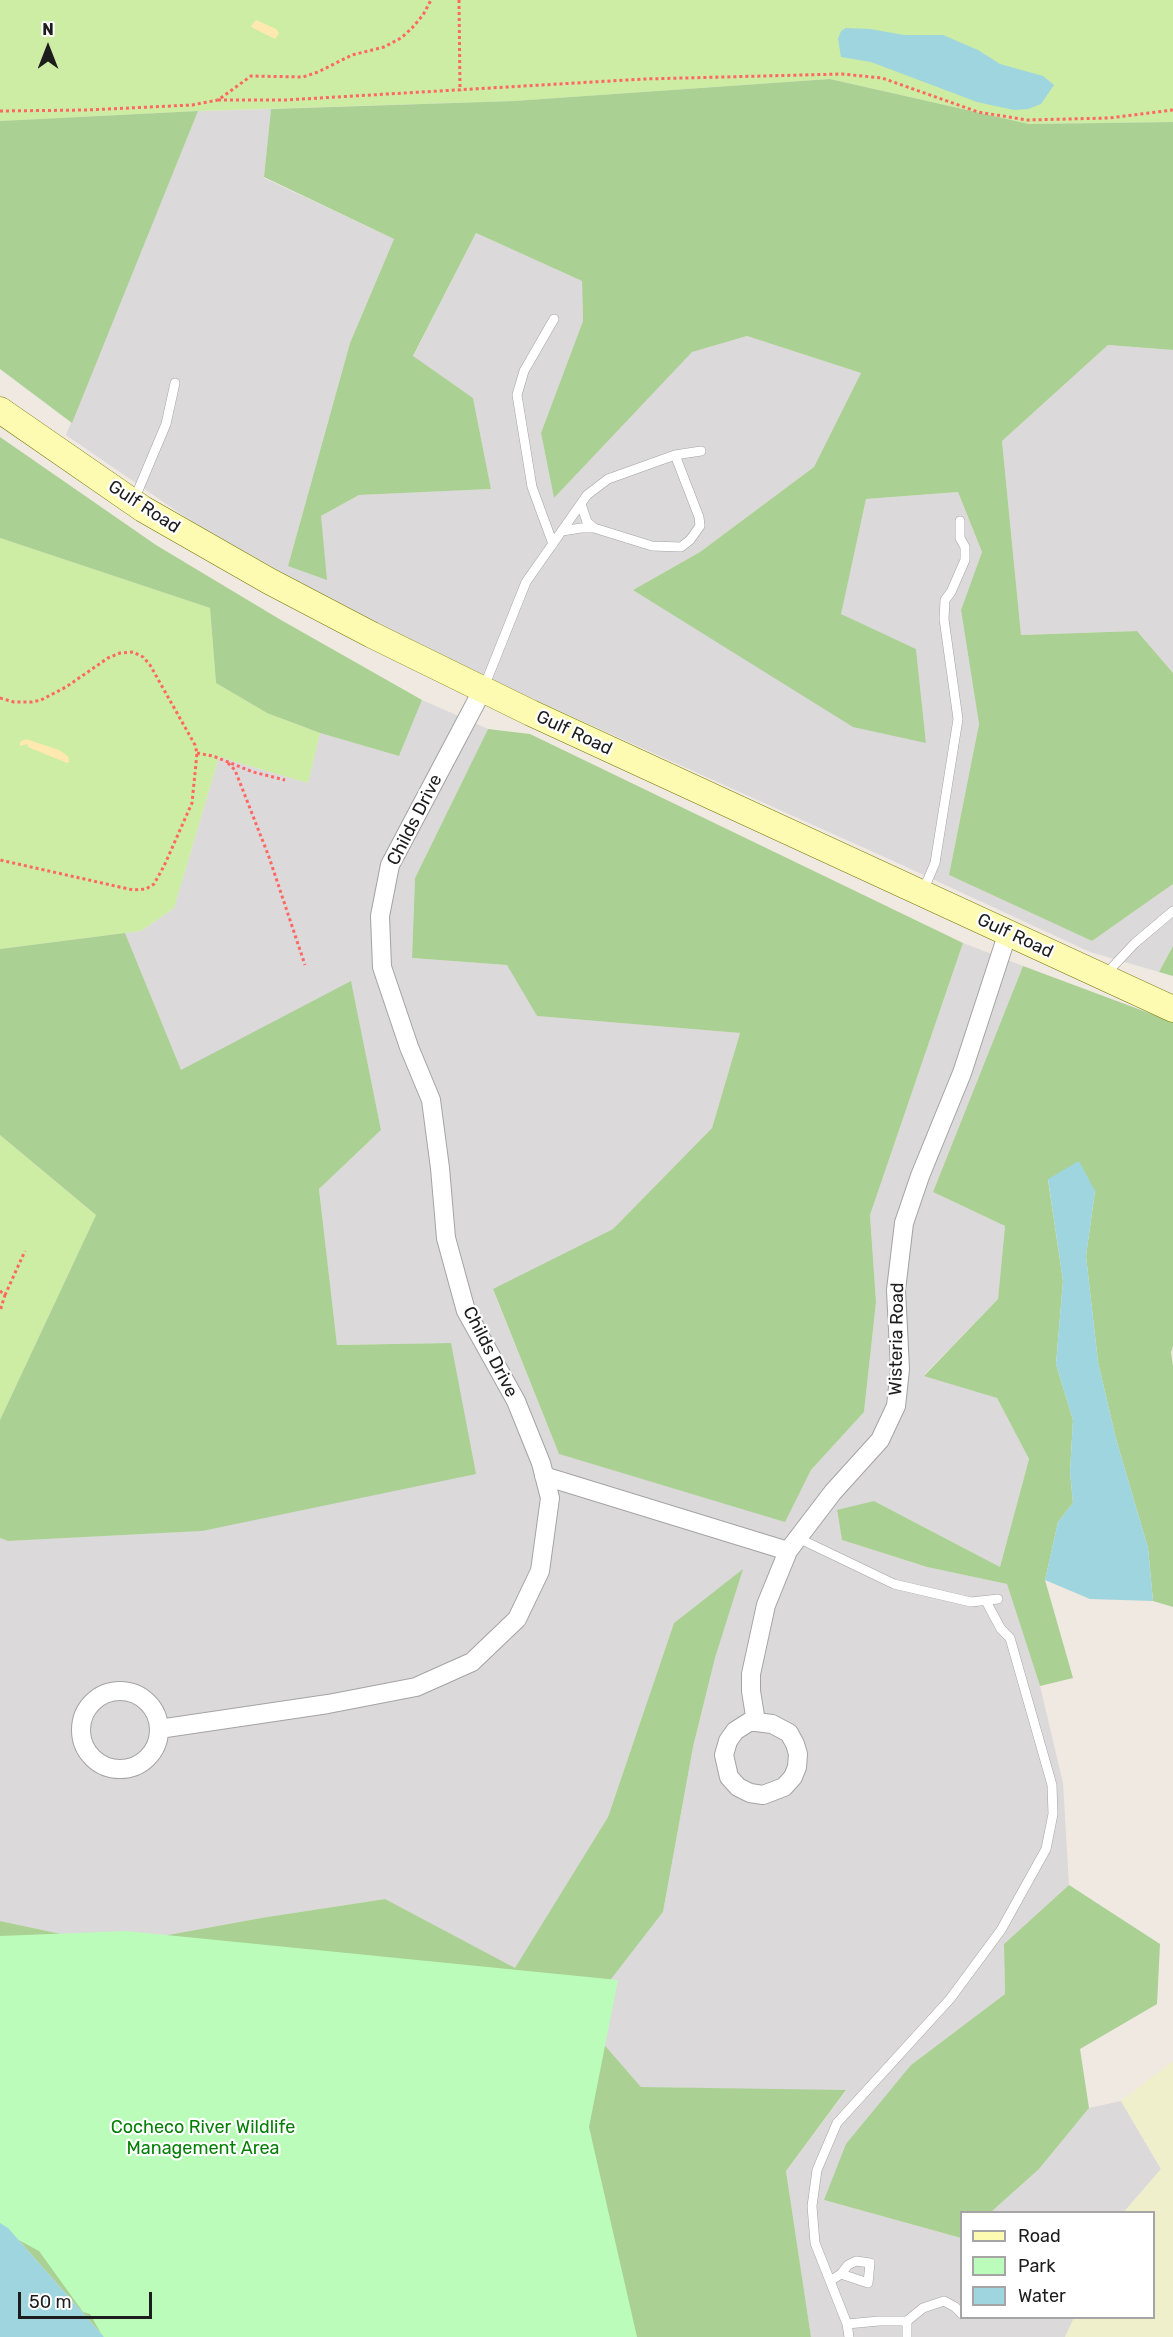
<!DOCTYPE html>
<html>
<head>
<meta charset="utf-8">
<style>
	body { margin:0 }
	#map { position:relative; width:1173px; height:2337px; overflow:hidden; background:#efe9e1; font-family:Rubik,sans-serif }
	canvas { display:block }
	.legend { position:absolute; left:960px; top:2211px; width:195px; height:108px; box-sizing:border-box; background:#fff; border:2px solid #a5a5a5; margin:0; padding:8px 10px; list-style:none; font-size:18px; color:#1d1d1d }
	.legend li { display:flex; align-items:center; gap:12px; height:30px }
	.legend b { width:30px; border:2px solid #a5a5a5 }
	.north { position:absolute; left:18px; top:18px; width:60px; height:60px; -webkit-text-stroke:4px #fff; paint-order:stroke; rotate:0deg; font-size:16px; font-weight:700; line-height:24px; text-align:center; color:#1d1d1d }
	.north::after { content:''; display:block; margin:auto; width:21px; height:27px; background:#1d1d1d; clip-path:polygon(50% 0,100% 100%,50% 72%,0 100%) }
	.scale { position:absolute; left:18px; top:2292px; width:134px; height:27px; box-sizing:border-box; border:3px solid #1d1d1d; border-top:0; padding-left:8px; font-size:18px; line-height:21px; white-space:nowrap; color:#1d1d1d; -webkit-text-stroke:4px #fff; paint-order:stroke }
</style>
</head>
<body>
<div id="map">
<canvas width="1173" height="2337"></canvas>
<ul class="legend">
<li><b style="height:8px;background:#fdfbb1"></b>Road</li>
<li><b style="height:16px;background:#bbfcbb"></b>Park</li>
<li><b style="height:16px;background:#9fd5df"></b>Water</li>
</ul>
<div class="north">N</div>
<div class="scale">50 m</div>
</div>
<script>
const g = document.querySelector('canvas').getContext('2d');
g.lineJoin = 'round';
function paint(path, color) {
  g.fillStyle = color;
  g.fill(path, 'evenodd');
}
function poly(rows) {
  const path = new Path2D();
  for (const r of rows) {
    if (r.length === 3) {
      path.moveTo(r[0] + r[2], r[1]);
      path.arc(r[0], r[1], r[2], 0, 2 * Math.PI);
      continue;
    }
    path.moveTo(r[0], r[1]);
    for (let i = 2; i < r.length; i += 2) path.lineTo(r[i], r[i + 1]);
  }
  return path;
}
function strokePath(path, color, width, dash) {
  g.strokeStyle = color;
  g.lineWidth = width;
  g.lineCap = dash ? 'butt' : 'round';
  g.setLineDash(dash || []);
  g.stroke(path);
}
function drawText(font, color, halo, rows, align = 'center') {
  g.font = font + ' Rubik,sans-serif';
  g.lineWidth = 4.5;
  g.setLineDash([]);
  g.textBaseline = 'middle';
  g.strokeStyle = halo;
  g.fillStyle = color;
  for (const [text, x, y, turn = 0] of rows) {
    g.save();
    g.translate(x, y);
    g.rotate((+turn || 0) * Math.PI / 180);
    g.textAlign = isNaN(turn) ? turn : align;
    if (halo) g.strokeText(text, 0, 0);
    g.fillText(text, 0, 0);
    g.restore();
  }
}
const residential = poly([
	[271,109,264,178,394,239,350,343,288,566,321,516,359,495,491,489,473,398,413,357,476,233,582,281,583,321,541,433,554,498,691,352,747,336,861,373,814,467,700,552,633,590,926,743,916,649,840,615,866,499,958,492,982,552,961,610,979,724,949,875,1092,941,1173,884,1173,946,1159,972,1090,952,902,865,533,699,336,603,194,523,66,435,198,111],
	[1108,345,1173,350,1173,673,1137,631,1021,635,1002,441],
	[422,700,488,729,415,878,412,958,508,965,537,1016,740,1033,712,1128,613,1229,493,1290,559,1454,785,1521,811,1470,864,1412,876,1302,870,1215,963,943,1023,966,933,1192,1005,1226,998,1299,924,1375,997,1398,1029,1459,1000,1567,874,1501,837,1511,842,1540,927,1567,1007,1584,1040,1686,1063,1783,1069,1885,1004,1944,1005,1994,911,2065,824,2200,961,2238,962,2318,1074,2318,1065,2337,811,2337,786,2171,846,2091,641,2087,581,2018,663,1912,693,1747,715,1658,742,1570,674,1623,608,1817,515,1969,385,1899,261,1918,113,1945,0,1921,0,1538,8,1541,202,1531,451,1343,337,1345,319,1189,381,1130,351,982,181,1071,125,933,141,931,174,908,219,757,308,783,320,733,399,756],
	[1121,2101,1161,2169,1124,2212,991,2212,1039,2169,1089,2108]
]);
const farmland = poly([
	[1173,2061,1173,2337,1065,2337,1074,2318,1154,2318,1154,2212,1124,2212,1161,2169,1121,2101]
]);
const grass = poly([
	[0,0,1173,0,1173,122,1029,124,830,79,514,101,198,111,0,121],
	[0,538,210,608,216,683,267,713,320,733,308,783,219,757,174,908,141,931,0,949],
	[0,1135,96,1215,0,1420]
]);
const forest = poly([
	[830,79,1029,124,1173,122,1173,350,1108,345,1002,441,1021,635,1137,631,1173,673,1173,884,1092,941,949,875,979,724,961,610,982,552,958,492,866,499,841,614,916,649,926,743,853,727,633,590,700,552,814,467,861,373,747,336,692,352,554,498,541,433,583,321,582,281,476,233,413,356,473,398,491,489,359,495,321,516,327,580,288,566,350,343,394,239,264,177,271,109,514,101],
	[198,111,72,423,0,369,0,121],
	[0,437,156,545,281,620,422,700,399,756,320,733,267,713,216,683,210,608,0,538],
	[488,729,530,734,963,943,870,1215,876,1302,864,1412,811,1470,785,1522,559,1454,493,1289,613,1229,712,1128,740,1033,537,1016,507,965,412,958,415,878],
	[125,933,181,1070,351,981,381,1130,319,1189,337,1345,451,1343,476,1474,202,1531,8,1541,0,1538,0,1420,96,1215,0,1135,0,949],
	[1173,946,1173,976,1159,972],
	[1023,966,1173,1022,1173,1346,1171,1352,1173,1366,1173,1607,1153,1601,1148,1548,1116,1439,1098,1362,1086,1256,1095,1191,1048,1180,1063,1281,1056,1364,1073,1420,1070,1472,1073,1503,1058,1522,1045,1580,1073,1678,1040,1686,1007,1584,927,1567,842,1540,837,1510,874,1501,1000,1567,1029,1459,997,1398,924,1376,998,1299,1005,1226,933,1192],
	[743,1569,715,1658,693,1747,663,1912,581,2018,641,2087,846,2090,786,2171,811,2337,104,2337,8,2228,0,2223,0,1921,113,1945,261,1918,385,1899,515,1968,608,1817,674,1623],
	[1069,1885,1160,1944,1157,2004,1080,2049,1089,2108,1039,2169,991,2212,962,2212,961,2238,824,2200,846,2144,911,2065,1005,1994,1004,1944]
]);
const sand = poly([
	[256,20,276,29,279,33,275,39,253,28,251,26],
	[26,739,59,750,68,756,69,762,67,763,28,747,27,744,20,746,20,742]
]);
const park = poly([
	[126,1931,618,1980,589,2127,637,2337,103,2337,90,2314,83,2312,39,2251,0,2230,0,1936]
]);
const water = poly([
	[846,28,870,29,904,35,943,35,978,50,1000,64,1043,76,1054,85,1041,104,1028,109,1014,110,977,102,871,62,841,57,838,39,841,31],
	[1079,1161,1095,1191,1086,1256,1098,1362,1116,1439,1148,1548,1153,1601,1090,1599,1045,1580,1058,1522,1073,1503,1070,1472,1073,1420,1056,1364,1063,1281,1048,1179],
	[0,2223,8,2228,104,2337,0,2337]
]);
const path = poly([
	[459,0,460,91],
	[218,100,285,100,644,79,842,74,882,78,978,112,1027,120,1109,118,1173,110],
	[0,111,87,110,192,105,218,100,251,76,303,77,318,72,352,55,384,47,401,38,412,28,423,15,431,0],
	[0,698,14,702,32,702,41,700,66,687,108,658,120,653,133,652,143,657,150,665,195,745,197,753,192,803,164,866,154,884,146,889,133,890,0,860],
	[197,753,213,756,253,772,285,780],
	[228,763,235,770,269,857,305,965],
	[0,1291,5,1295,0,1311],
	[5,1295,25,1251]
]);
const lane = poly([
	[134,500,166,424,175,383],
	[581,504,587,522,594,528,652,546,681,547,690,540,700,526,699,517,675,455],
	[562,531,581,528,594,528],
	[553,544,532,487,517,395,524,371,554,319],
	[484,687,526,582,587,495,608,479,675,455,701,451],
	[923,891,935,863,958,719,944,619,945,600,951,592,965,560,965,547,960,538,960,521],
	[1105,975,1135,943,1173,911],
	[798,1538,894,1584,971,1602,998,1599],
	[830,2281,841,2274,848,2265,856,2261,870,2263,868,2283,841,2274],
	[962,2314,955,2307,944,2301,923,2308,907,2321,879,2321,847,2324,815,2243,812,2206,817,2170,837,2123,950,1999,1001,1930,1046,1849,1053,1814,1052,1785,1010,1638,1001,1629,986,1601],
	[907,2321,907,2337],
	[847,2324,849,2337]
]);
const street = poly([
	[544,1476,788,1551],
	[120,1730,39],
	[756,1722,772,1724,789,1733,795,1744,798,1754,797,1767,793,1777,784,1787,763,1795,750,1793,738,1787,729,1777,724,1755,728,1741,735,1731,749,1722,756,1722,751,1691,751,1674,766,1605,788,1551,833,1492,880,1440,896,1406,900,1369,896,1290,904,1223,920,1176,962,1073,1008,932],
	[159,1729,328,1704,416,1687,472,1662,517,1619,540,1571,550,1498,541,1463,516,1401,466,1311,446,1238,440,1168,431,1100,409,1047,382,967,380,916,390,865,483,689]
]);
const secondary = poly([
	[0,410,143,509,269,581,372,635,531,713,1173,1009]
]);
const streetNames = [
	["Gulf Road",144,507,33],
	["Gulf Road",574,733,25],
	["Childs Drive",415,820,-63],
	["Gulf Road",1015,936,25],
	["Wisteria Road",897,1339,-89],
	["Childs Drive",490,1352,63]
];
const parkNames = [
	["Cocheco River Wildlife",203,2128],
	["Management Area",203,2149]
];
paint(residential, '#dbd9d9');
paint(farmland, '#efefcb');
paint(grass, '#cdeca4');
paint(forest, '#aad094');
paint(sand, '#ffe9af');
paint(park, '#bbfcbb');
paint(water, '#9fd5df');
strokePath(lane, '#a4a4a4', 10);
strokePath(street, '#a4a4a4', 20);
strokePath(secondary, '#737700', 27);
strokePath(path, '#ff6762', 3, [3, 3]);
strokePath(lane, '#fff', 9);
strokePath(street, '#fff', 18);
strokePath(secondary, '#fdfbb1', 26);
drawText('18px', '#1d1d1d', '#fff', streetNames);
drawText('18px', '#058006', '#fff', parkNames);
</script>
</body>
</html>
